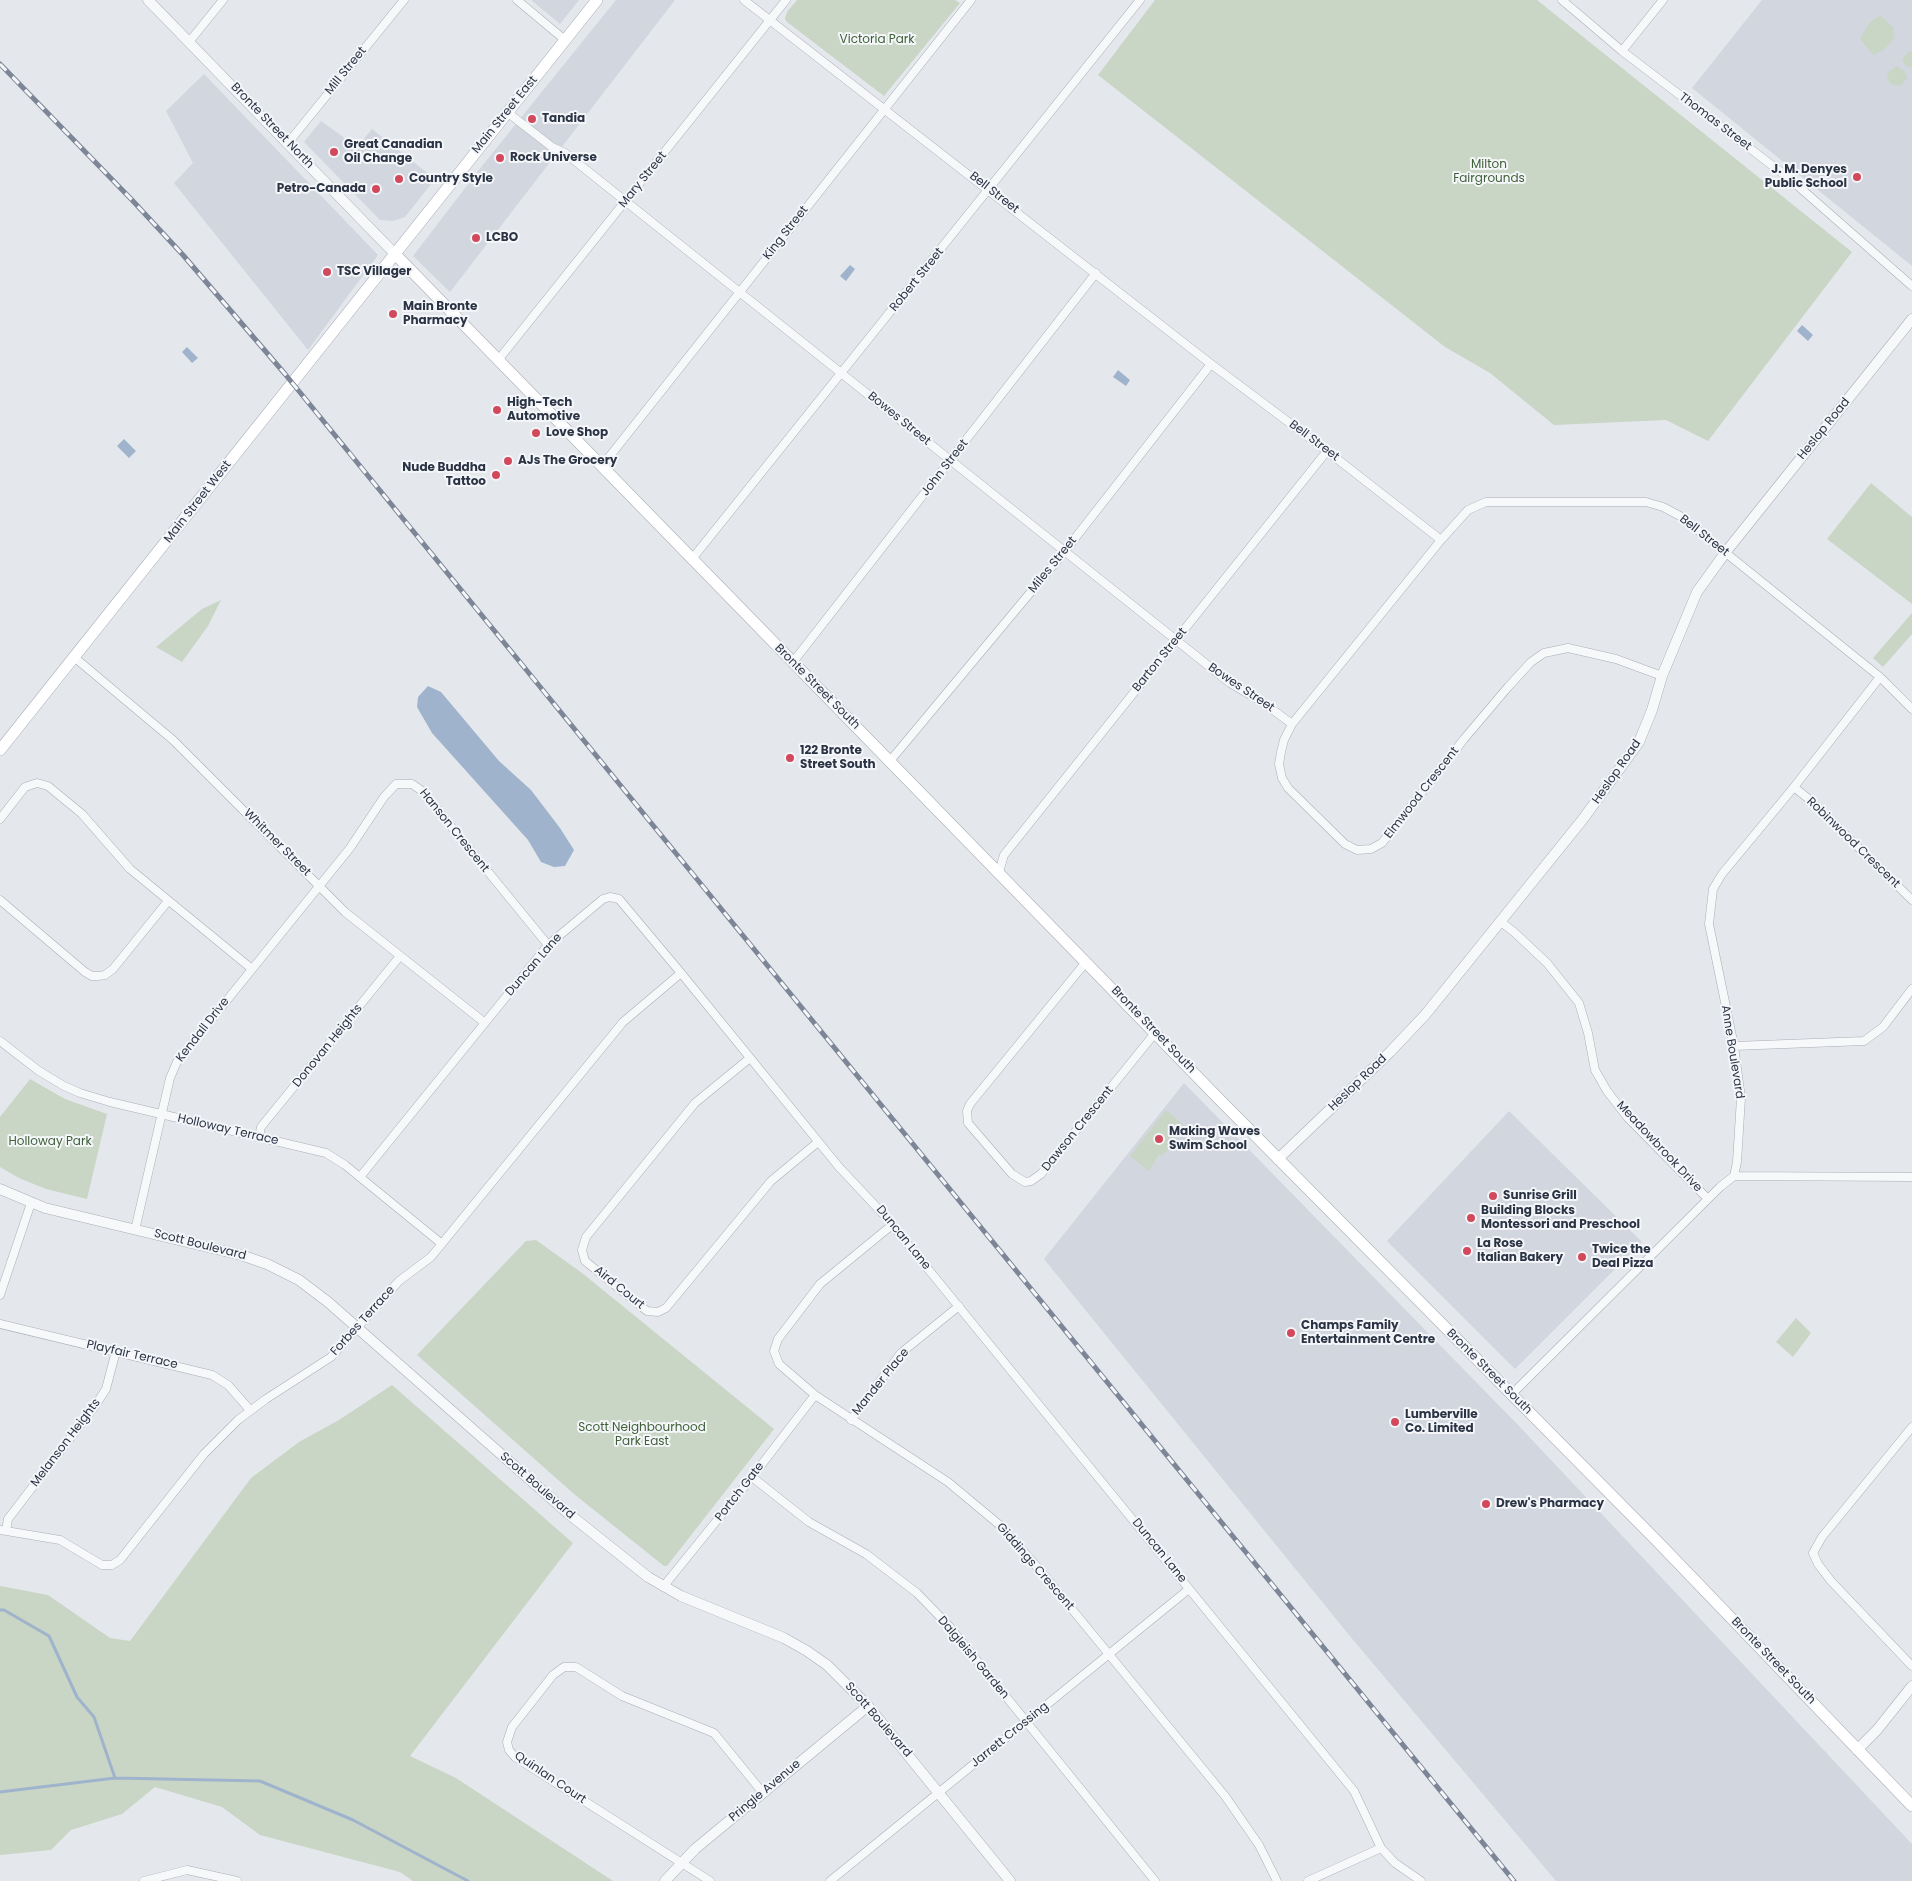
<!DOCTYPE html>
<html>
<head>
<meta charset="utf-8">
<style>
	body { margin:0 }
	canvas { display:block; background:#e4e7ec }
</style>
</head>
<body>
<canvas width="1912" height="1881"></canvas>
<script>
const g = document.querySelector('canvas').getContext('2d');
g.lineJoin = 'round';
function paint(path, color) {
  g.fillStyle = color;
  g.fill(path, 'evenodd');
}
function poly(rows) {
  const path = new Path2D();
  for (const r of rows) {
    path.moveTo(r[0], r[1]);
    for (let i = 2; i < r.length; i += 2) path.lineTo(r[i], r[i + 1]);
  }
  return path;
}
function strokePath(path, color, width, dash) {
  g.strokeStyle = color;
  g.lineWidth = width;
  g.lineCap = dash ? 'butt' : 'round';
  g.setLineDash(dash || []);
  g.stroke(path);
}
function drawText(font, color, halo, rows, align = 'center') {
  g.font = font + ' Poppins,sans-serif';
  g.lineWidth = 4;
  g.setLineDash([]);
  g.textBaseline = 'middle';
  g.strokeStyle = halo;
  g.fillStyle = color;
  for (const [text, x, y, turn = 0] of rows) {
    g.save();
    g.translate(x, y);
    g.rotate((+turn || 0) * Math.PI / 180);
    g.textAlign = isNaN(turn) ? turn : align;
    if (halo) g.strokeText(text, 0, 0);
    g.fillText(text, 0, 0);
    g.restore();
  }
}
const built = poly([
	[531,0,579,0,560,24],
	[616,0,675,0,450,292,413,256,482,166],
	[1762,0,1912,0,1912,266,1692,88],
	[204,74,378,255,308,350,174,183,193,163,166,111],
	[321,121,357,147,372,129,435,179,405,217,393,221,380,220,304,142],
	[1184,1083,1519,1426,1912,1844,1912,1881,1556,1881,1349,1635,1044,1259],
	[1509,1111,1642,1242,1515,1369,1387,1241]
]);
const green = poly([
	[797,0,955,0,960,3,884,96,787,22,785,19,787,12],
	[1155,0,1537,0,1852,252,1708,441,1666,420,1554,425,1490,373,1445,347,1098,75],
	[1880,16,1893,27,1894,38,1885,49,1874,55,1860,39,1870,22],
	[1912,51,1912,67,1910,67,1906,66,1902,59,1907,53],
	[1897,66,1904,71,1908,78,1899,86,1891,84,1887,78,1889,72],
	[1871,483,1912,517,1912,604,1827,539],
	[221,600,208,626,182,662,156,647,202,609],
	[1912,613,1912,634,1883,667,1873,658],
	[30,1079,65,1099,107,1114,87,1199,46,1189,19,1178,0,1167,0,1117],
	[1166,1110,1183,1125,1176,1133,1176,1137,1173,1140,1176,1142,1162,1156,1159,1154,1149,1171,1130,1156],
	[536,1240,582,1273,774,1429,667,1566,664,1566,574,1494,417,1355,526,1241],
	[1796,1318,1811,1333,1793,1357,1776,1342],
	[392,1385,573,1543,410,1756,456,1778,613,1881,413,1881,400,1872,260,1835,222,1807,155,1787,122,1814,71,1830,51,1850,0,1855,0,1586,48,1595,110,1638,130,1641,251,1478,299,1442,339,1420]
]);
const water = poly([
	[850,265,855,269,846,281,840,276],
	[1802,325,1813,335,1808,341,1797,331],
	[187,347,198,358,192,363,182,352],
	[1118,370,1130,380,1126,386,1113,377],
	[124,439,136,451,129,458,117,446],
	[428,686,441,692,499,761,531,790,560,828,574,850,565,866,554,867,541,862,528,840,432,733,417,707,418,697]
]);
const stream = poly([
	[0,1610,4,1610,49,1636,77,1697,94,1717,115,1778],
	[0,1792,115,1778,260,1781,353,1820,468,1881]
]);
const minor = poly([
	[517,0,565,40],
	[744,0,1211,364,1327,451,1441,540],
	[1562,0,1622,51,1790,179,1912,286],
	[189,42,223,0],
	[1622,51,1663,0],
	[507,112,552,147,565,153,1230,683,1261,701,1292,724],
	[288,143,404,0],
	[499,359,786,0],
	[602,466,971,0],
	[692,559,1140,0],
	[74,657,173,740,345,912,485,1023],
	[793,662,1096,273],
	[1662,676,1616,659,1568,648,1544,653,1531,662,1508,687,1464,739,1382,843,1371,849,1357,850,1345,844,1288,788,1282,778,1279,764,1281,752,1284,740,1292,724,1441,540,1468,510,1486,502,1646,502,1663,507,1680,516,1880,677,1912,709],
	[890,761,1065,551,1211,364],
	[1794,787,1810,800,1912,900],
	[0,819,25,787,37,783,48,786,82,814,130,869,252,969],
	[999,872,1004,855,1327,451],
	[0,900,85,972,92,976,98,976,105,975,113,969,168,901],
	[1501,922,1514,932,1547,963,1579,1003,1588,1033,1595,1070,1607,1091,1628,1118,1708,1199],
	[1086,962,970,1104,967,1111,968,1123,1012,1174,1025,1182,1031,1181,1041,1174,1155,1033],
	[0,1041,39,1071,64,1086,80,1093,110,1102,326,1153,345,1165,442,1244],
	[1734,1046,1864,1041,1883,1027,1912,989],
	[750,1058,695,1103,586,1237,582,1250,585,1261,647,1311,658,1312,666,1308,771,1181,818,1142],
	[259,1137,261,1127,400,956],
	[1734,1176,1912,1177],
	[360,1177,548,945,603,899,610,897,619,899,681,973,839,1167,884,1215,1354,1791,1381,1848,1395,1863,1421,1881],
	[892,1225,820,1284,778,1339,774,1351,779,1364,815,1395,948,1482,1002,1527,1044,1575,1225,1796,1259,1845,1277,1881],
	[135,1230,170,1078,177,1062,350,848,384,797,396,784,412,784,422,791,548,945],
	[0,1295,31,1203],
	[0,1324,212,1375,228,1385,250,1410],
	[1512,1394,1720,1187,1734,1176,1737,1162,1741,1098,1734,1046,1709,924,1713,889,1722,874,1794,787,1880,677],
	[851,1420,901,1353,959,1306],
	[1912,1427,1822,1537,1813,1553,1818,1564,1831,1581,1912,1666],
	[752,1477,809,1522,866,1554,917,1593,949,1626,1155,1881],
	[0,1530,60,1540,102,1565,112,1565,120,1560,204,1454,238,1420,266,1399,331,1357,399,1281,431,1257,623,1022,681,973],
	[6,1531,8,1519,97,1403,106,1389,116,1351],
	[663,1587,752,1477,815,1395],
	[144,1881,187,1870,237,1881],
	[710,1881,515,1757,509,1750,507,1742,512,1727,553,1675,564,1667,576,1667,622,1696,714,1733,763,1793],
	[830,1881,1189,1589],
	[1308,1881,1381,1848]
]);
const tertiary = poly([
	[148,0,394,253],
	[1278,1159,1390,1052,1425,1015,1583,819,1639,742,1652,710,1662,676,1697,592,1725,553,1912,319],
	[0,1189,45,1208,241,1255,267,1264,299,1280,328,1302,569,1514,648,1577,681,1596,784,1638,807,1651,827,1665,868,1706,1010,1881],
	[1857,1750,1877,1730,1912,1686],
	[665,1881,695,1849,868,1706]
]);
const secondary = poly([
	[394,253,1219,1099,1657,1541,1912,1806],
	[0,750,597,0]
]);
const rail = poly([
	[0,64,132,200,183,255,285,374,1514,1881]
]);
const markers = [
	[532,119,5,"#d1495b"],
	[334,152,5,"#d1495b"],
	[500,158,5,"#d1495b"],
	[1857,177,5,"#d1495b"],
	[399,179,5,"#d1495b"],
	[376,189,5,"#d1495b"],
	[476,238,5,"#d1495b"],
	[327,272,5,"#d1495b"],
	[393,314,5,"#d1495b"],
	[497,410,5,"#d1495b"],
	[536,433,5,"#d1495b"],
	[508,461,5,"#d1495b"],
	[496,475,5,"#d1495b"],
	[790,758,5,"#d1495b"],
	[1159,1139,5,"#d1495b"],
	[1493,1196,5,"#d1495b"],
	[1471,1218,5,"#d1495b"],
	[1467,1251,5,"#d1495b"],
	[1582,1257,5,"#d1495b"],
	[1291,1333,5,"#d1495b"],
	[1395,1422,5,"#d1495b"],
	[1486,1504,5,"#d1495b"]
];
const parkNames = [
	["Victoria Park",877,40],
	["Milton",1489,165],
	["Fairgrounds",1489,179],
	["Holloway Park",50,1142],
	["Scott Neighbourhood",642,1428],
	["Park East",642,1442]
];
const streetNames = [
	["Mill Street",346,71,-51],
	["Main Street East",505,115,-51],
	["Thomas Street",1715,122,37],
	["Bronte Street North",272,126,46],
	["Mary Street",643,180,-51],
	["Bell Street",994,193,38],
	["King Street",786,233,-52],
	["Robert Street",917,280,-51],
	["Bowes Street",899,419,39],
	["Heslop Road",1824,429,-51],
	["Bell Street",1314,441,37],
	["John Street",945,468,-52],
	["Main Street West",198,502,-52],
	["Bell Street",1704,536,38],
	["Miles Street",1053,565,-51],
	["Barton Street",1160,660,-51],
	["Bronte Street South",817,687,45],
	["Bowes Street",1241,688,34],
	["Heslop Road",1617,772,-55],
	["Elmwood Crescent",1422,793,-52],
	["Hanson Crescent",454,831,51],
	["Whitmer Street",277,843,45],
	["Robinwood Crescent",1853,843,44],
	["Duncan Lane",534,965,-49],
	["Kendall Drive",203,1030,-52],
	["Bronte Street South",1153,1030,46],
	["Donovan Heights",328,1046,-51],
	["Anne Boulevard",1732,1052,81],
	["Heslop Road",1358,1083,-44],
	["Dawson Crescent",1078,1129,-51],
	["Holloway Terrace",228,1130,13],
	["Meadowbrook Drive",1659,1147,47],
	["Duncan Lane",903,1238,51],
	["Scott Boulevard",200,1245,14],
	["Aird Court",619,1288,39],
	["Forbes Terrace",363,1321,-48],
	["Playfair Terrace",132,1355,13],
	["Bronte Street South",1489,1372,45],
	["Mander Place",881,1382,-51],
	["Melanson Heights",66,1443,-53],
	["Scott Boulevard",537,1486,41],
	["Portch Gate",740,1492,-52],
	["Duncan Lane",1159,1551,51],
	["Giddings Crescent",1035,1567,49],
	["Dalgleish Garden",973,1658,50],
	["Bronte Street South",1773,1661,46],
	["Scott Boulevard",878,1720,49],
	["Jarrett Crossing",1010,1735,-39],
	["Quinlan Court",550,1778,34],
	["Pringle Avenue",765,1791,-40]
];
const poiNames = [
	["Tandia",542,119],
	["Great Canadian",344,145],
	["Oil Change",344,159],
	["Rock Universe",510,158],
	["J. M. Denyes",1847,170,"right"],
	["Public School",1847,184,"right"],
	["Country Style",409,179],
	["Petro-Canada",366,189,"right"],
	["LCBO",486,238],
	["TSC Villager",337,272],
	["Main Bronte",403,307],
	["Pharmacy",403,321],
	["High-Tech",507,403],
	["Automotive",507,417],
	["Love Shop",546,433],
	["AJs The Grocery",518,461],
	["Nude Buddha",486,468,"right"],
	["Tattoo",486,482,"right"],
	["122 Bronte",800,751],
	["Street South",800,765],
	["Making Waves",1169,1132],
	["Swim School",1169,1146],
	["Sunrise Grill",1503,1196],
	["Building Blocks",1481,1211],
	["Montessori and Preschool",1481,1225],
	["La Rose",1477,1244],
	["Italian Bakery",1477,1258],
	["Twice the",1592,1250],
	["Deal Pizza",1592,1264],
	["Champs Family",1301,1326],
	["Entertainment Centre",1301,1340],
	["Lumberville",1405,1415],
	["Co. Limited",1405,1429],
	["Drew's Pharmacy",1496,1504]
];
paint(built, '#d2d6de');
paint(green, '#c9d6c5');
paint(water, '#9fb4cc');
strokePath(stream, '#9fb4cc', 3);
strokePath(minor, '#a9aeb7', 9);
strokePath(tertiary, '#a9aeb7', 11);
strokePath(secondary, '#a9aeb7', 12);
strokePath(minor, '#f7f8fa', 8);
strokePath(tertiary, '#f7f8fa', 10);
strokePath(secondary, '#fff', 11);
strokePath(rail, '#7d8696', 5);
strokePath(rail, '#f4f6f9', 3, [9]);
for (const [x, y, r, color] of markers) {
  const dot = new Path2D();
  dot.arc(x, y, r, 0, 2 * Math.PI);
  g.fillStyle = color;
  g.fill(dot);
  strokePath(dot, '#f4f6f9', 2);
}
drawText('12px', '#3f6138', '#f4f6f9', parkNames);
drawText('12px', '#2b3445', '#f4f6f9', streetNames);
drawText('bold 12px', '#2b3445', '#f4f6f9', poiNames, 'left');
</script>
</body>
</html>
